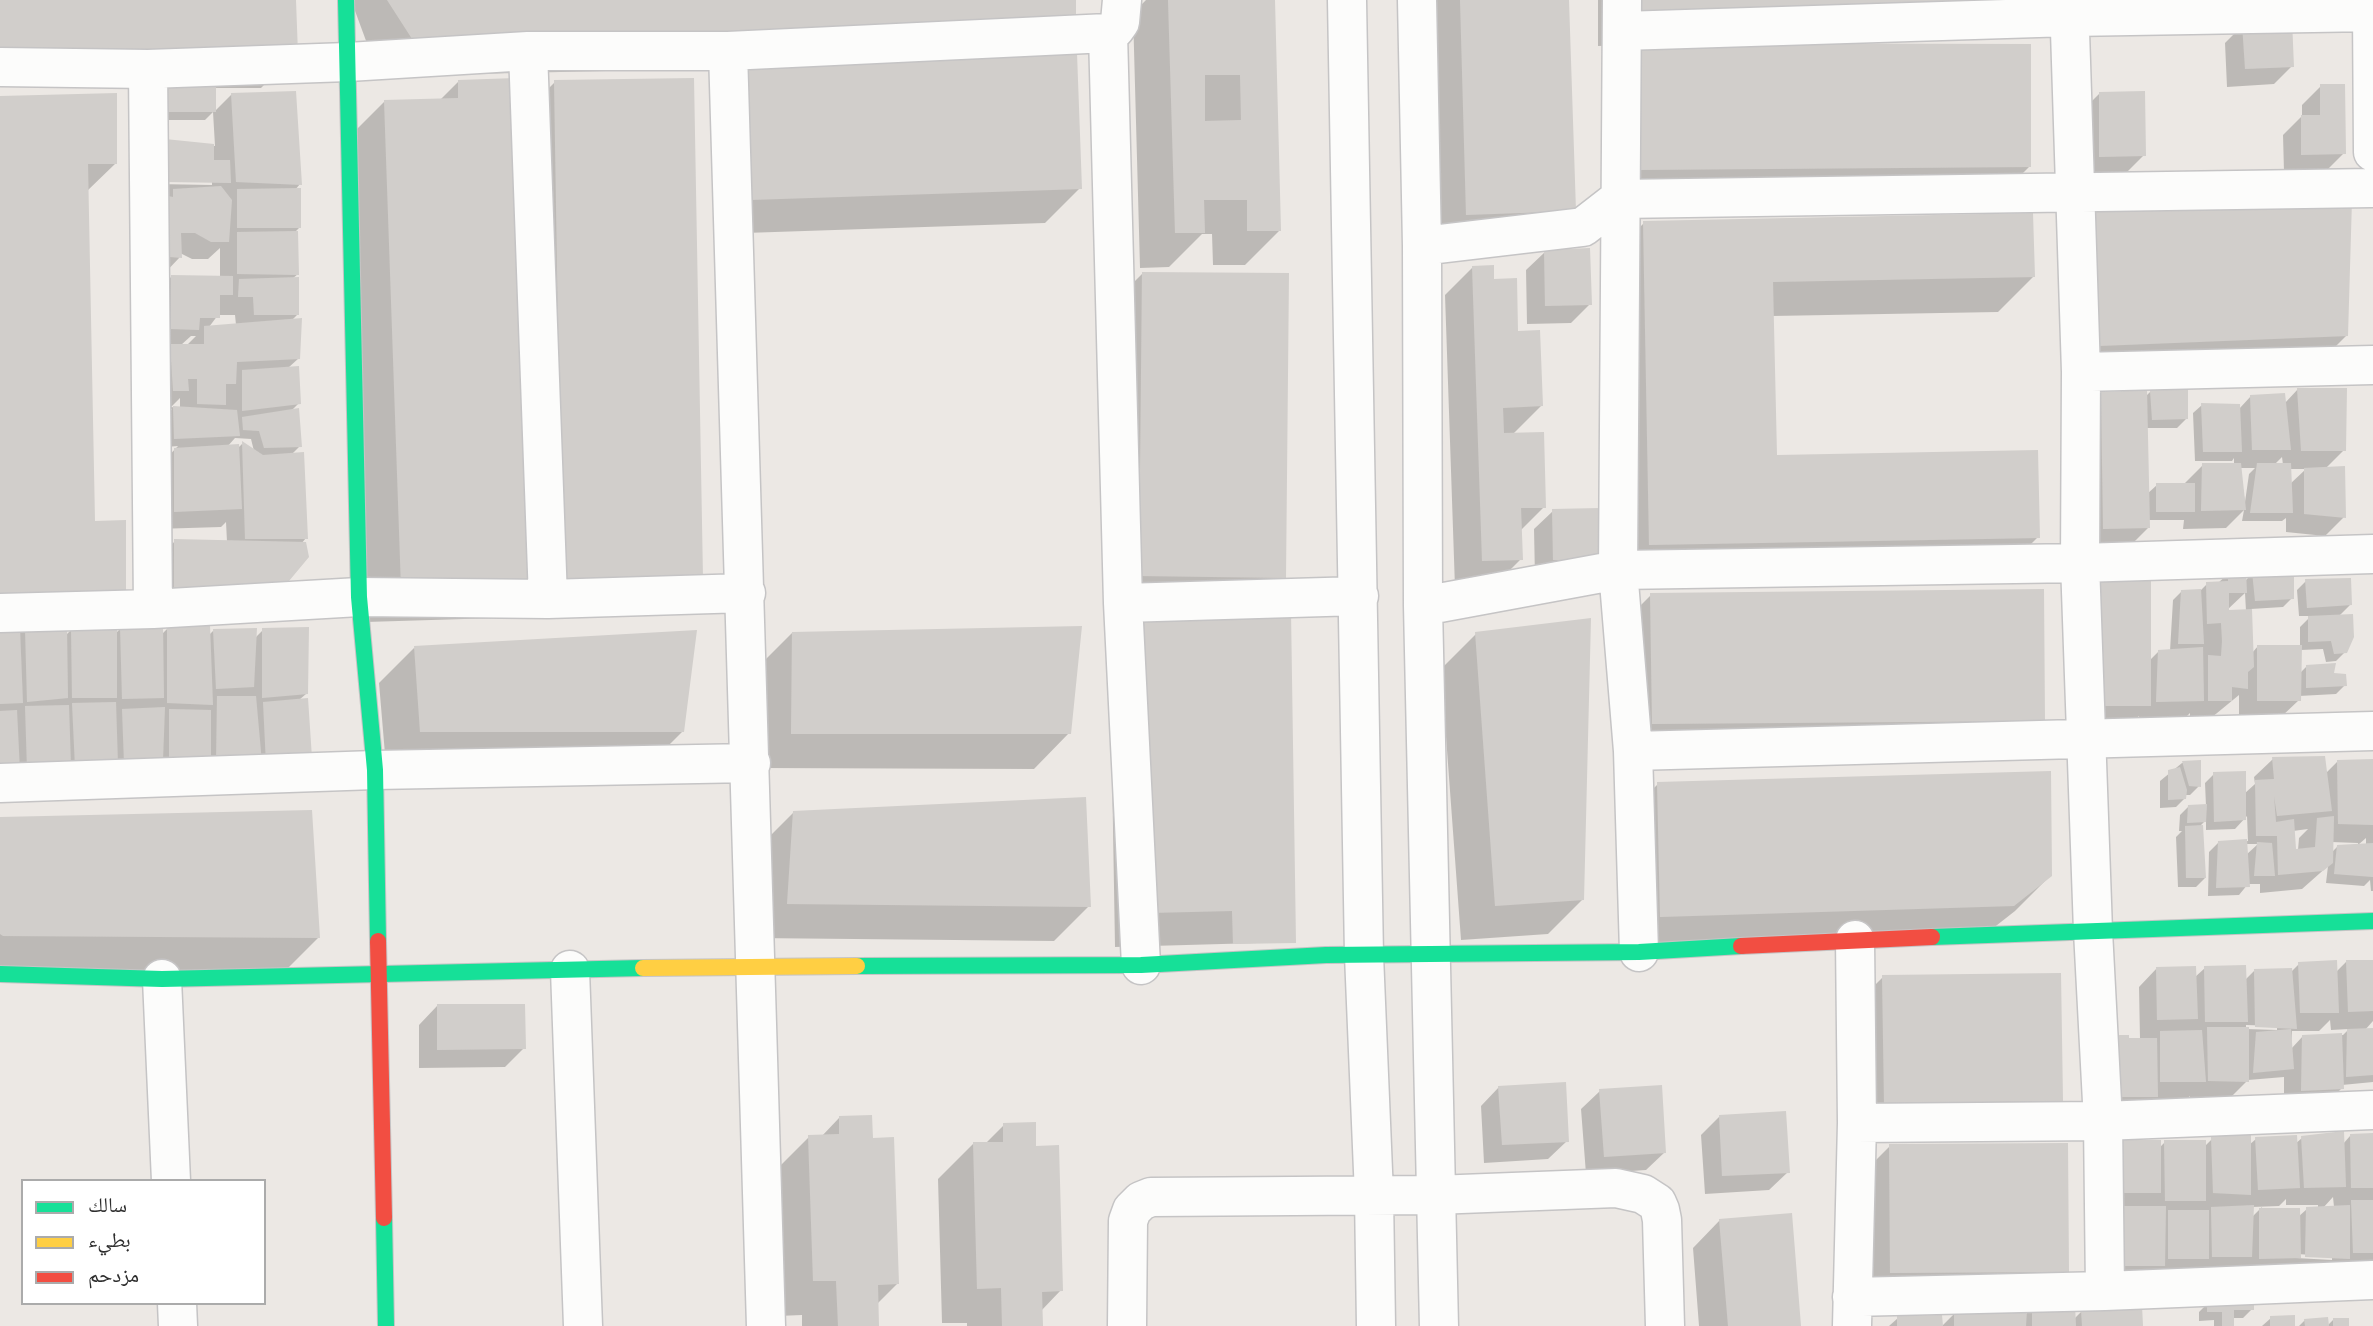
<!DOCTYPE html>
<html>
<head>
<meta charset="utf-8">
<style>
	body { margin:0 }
	#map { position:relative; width:2373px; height:1326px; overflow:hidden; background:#ece8e4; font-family:"PT Sans Narrow","Noto Naskh Arabic",sans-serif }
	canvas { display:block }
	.legend { position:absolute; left:21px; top:1179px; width:245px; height:126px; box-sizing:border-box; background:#fff; border:2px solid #ababab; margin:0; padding:9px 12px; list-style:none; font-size:21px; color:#2e2e2e }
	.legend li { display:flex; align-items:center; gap:14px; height:35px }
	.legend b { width:35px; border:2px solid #ababab }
</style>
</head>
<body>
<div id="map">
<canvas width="2373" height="1326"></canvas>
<ul class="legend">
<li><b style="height:9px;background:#16e098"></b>سالك</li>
<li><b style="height:9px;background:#ffcf43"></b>بطيء</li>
<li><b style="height:9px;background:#f24e42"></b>مزدحم</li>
</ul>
</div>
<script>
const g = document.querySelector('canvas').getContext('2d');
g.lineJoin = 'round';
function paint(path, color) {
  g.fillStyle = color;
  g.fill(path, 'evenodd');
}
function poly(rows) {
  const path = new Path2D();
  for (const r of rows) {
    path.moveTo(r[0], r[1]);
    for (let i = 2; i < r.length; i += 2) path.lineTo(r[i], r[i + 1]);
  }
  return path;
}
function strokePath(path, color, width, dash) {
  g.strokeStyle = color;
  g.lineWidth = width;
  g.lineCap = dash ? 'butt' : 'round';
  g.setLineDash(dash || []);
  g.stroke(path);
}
const shadow = poly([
	[0,0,295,0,296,53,261,88,214,88,214,112,232,94,294,92,300,184,295,190,299,190,299,228,296,231,298,274,292,279,298,279,297,315,291,321,300,320,299,358,288,368,298,367,299,403,292,410,297,410,300,446,292,454,302,454,306,538,301,544,305,544,307,557,287,581,289,589,271,607,157,607,157,560,175,541,227,542,226,522,221,527,156,529,157,468,178,446,166,447,165,416,172,409,155,409,152,364,169,347,153,347,153,296,171,277,220,278,220,248,208,259,192,259,180,253,180,257,162,276,152,275,151,216,164,200,147,200,147,159,166,141,215,146,213,112,205,120,158,120,158,92,162,88,0,87],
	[156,180,212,181,212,185,156,184],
	[218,315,235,315,236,325,209,327],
	[191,336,196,336,187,345,181,345],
	[180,398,180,408,171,407],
	[235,438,251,439,254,451,242,444,237,449,237,446,227,447],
	[351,0,1074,0,1080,188,1045,223,715,234,710,101,743,68,379,76],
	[1146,0,1273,0,1280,230,1245,265,1213,265,1212,234,1202,234,1169,267,1140,268,1133,13],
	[1424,0,1568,0,1574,211,1432,249],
	[1598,0,2022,0,2022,4,1987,39,1818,42,2030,166,1995,201,1603,204,1637,45,1598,46],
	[2243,25,2292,66,2274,84,2227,87,2225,43],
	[693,79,527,587,497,618,366,622,350,136,385,101,440,100,459,81,520,117,555,82],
	[2321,86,2344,153,2325,172,2284,172,2283,135,2302,116,2302,105],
	[2099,94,2144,155,2125,174,2081,175,2081,112],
	[0,98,115,164,86,192,93,522,115,634,121,628,161,635,168,628,209,635,213,631,255,638,263,630,306,694,299,700,310,758,0,789],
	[74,627,65,636,65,628],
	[2096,208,2347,335,2312,370,2065,380,2061,243],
	[1644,223,2033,277,1998,312,1772,316,1775,456,2038,537,2003,572,1614,579,1609,258],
	[1545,252,1590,304,1571,323,1527,324,1526,270],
	[1473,267,1493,281,1517,333,1541,406,1512,435,1544,507,1520,531,1521,559,1494,586,1455,588,1445,295],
	[1142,274,1284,577,1248,613,1294,942,1115,947,1110,650,1105,611,1107,309],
	[2298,389,2344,450,2325,469,2344,517,2325,536,2286,532,2286,518,2282,521,2242,521,2244,510,2226,528,2183,529,2184,520,2148,520,2148,528,2130,546,2085,547,2083,412,2102,394,2146,396,2151,391,2186,419,2177,428,2146,428,2147,494,2157,485,2184,484,2203,465,2234,465,2234,458,2232,461,2195,461,2193,413,2202,405,2239,409,2251,396,2285,403],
	[2282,457,2283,465,2274,465],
	[2240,468,2255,468,2249,474,2245,502],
	[2289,469,2306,469,2290,484],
	[1553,511,1598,559,1535,578,1534,529],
	[2101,573,2149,661,2159,651,2170,651,2173,600,2182,591,2200,591,2207,584,2218,583,2229,573,2245,581,2253,573,2292,598,2283,607,2251,609,2252,653,2258,646,2300,647,2300,627,2311,616,2299,616,2297,590,2306,581,2350,605,2338,617,2345,652,2336,661,2326,662,2323,649,2301,650,2300,673,2307,666,2332,675,2345,685,2336,694,2299,696,2299,700,2280,718,2239,718,2239,695,2211,718,2190,719,2190,713,2184,719,2139,720,2139,716,2131,724,2082,724,2082,592],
	[2245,593,2246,611,2226,611],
	[1651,595,2043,720,1617,758,1616,630],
	[792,633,1069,733,1034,769,757,768,757,668],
	[1476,634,1583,899,1548,934,1461,940,1441,669],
	[414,648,683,731,648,766,386,766,379,683],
	[2273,759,2325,774,2337,762,2373,761,2373,891,2371,891,2370,880,2364,886,2326,883,2328,866,2302,889,2260,893,2260,884,2248,884,2239,895,2208,896,2209,852,2218,843,2248,841,2247,816,2235,829,2206,830,2206,820,2201,825,2205,878,2196,887,2178,887,2176,837,2182,831,2179,831,2180,815,2189,806,2206,806,2205,783,2214,774,2244,794,2255,784,2254,777],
	[2308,829,2299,838,2298,850,2294,851,2293,831],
	[2366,838,2366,845,2358,845],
	[2331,842,2358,843,2358,846,2337,847,2331,853],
	[2246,844,2258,844,2246,855],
	[2199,762,2199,786,2190,795,2185,795,2185,798,2176,807,2160,808,2160,781,2182,763],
	[1658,784,2050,876,2015,911,1978,940,1626,951,1623,819],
	[793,813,1089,906,1054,941,753,938,758,848],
	[0,819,318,938,283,973,0,971],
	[2346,962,2373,962,2373,1021,2365,1030,2373,1029,2373,1082,2342,1085,2342,1088,2323,1107,2284,1109,2284,1077,2248,1080,2229,1099,2190,1099,2190,1096,2186,1100,2094,1115,2140,1039,2139,987,2157,968,2195,977,2205,968,2245,980,2255,970,2291,972,2299,964,2336,972],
	[2330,1020,2331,1030,2349,1029,2343,1035,2303,1036,2291,1049,2292,1031,2319,1031],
	[2246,1025,2277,1026,2277,1030,2246,1029],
	[1883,977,2061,1100,2034,1127,1857,1129,1856,1004],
	[437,1006,524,1048,505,1067,419,1068,419,1025],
	[1499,1087,1567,1141,1548,1159,1484,1163,1481,1106],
	[1600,1091,1665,1152,1646,1170,1586,1174,1581,1109],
	[1720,1116,1788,1172,1769,1190,1705,1194,1701,1135],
	[839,1118,871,1140,897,1284,877,1304,877,1326,802,1326,802,1315,778,1316,774,1172,809,1137,821,1137],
	[1004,1125,1034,1147,1061,1290,1041,1311,1041,1326,967,1326,967,1323,942,1323,938,1179,973,1144,985,1144],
	[2373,1135,2373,1269,2241,1277,2241,1265,2232,1274,2099,1283,2098,1211,2165,1142,2205,1146,2212,1139,2249,1145,2256,1139,2295,1144,2302,1138,2343,1144,2350,1136],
	[2333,1197,2334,1207,2323,1208],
	[2286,1199,2286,1205,2318,1205,2318,1208,2307,1209,2298,1217,2262,1209,2262,1207,2251,1218,2252,1207,2279,1206],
	[2296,1254,2332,1256,2332,1260,2296,1258],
	[1890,1146,2067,1271,2040,1298,1864,1300,1863,1173],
	[1720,1220,1799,1326,1699,1326,1693,1248],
	[2208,1303,2252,1309,2243,1318,2232,1318,2232,1326,2214,1326,2214,1320,2199,1321,2199,1312],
	[2033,1307,2074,1319,2082,1311,2141,1326,1942,1326,1955,1313,2025,1315],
	[1898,1318,1941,1326,1889,1326],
	[2271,1318,2293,1326,2262,1326],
	[2305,1320,2327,1326,2333,1320,2347,1326,2299,1326]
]);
const building = poly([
	[0,0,296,0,298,54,0,53],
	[387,0,1076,0,1076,28,414,42],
	[1168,0,1275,0,1281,231,1247,231,1247,200,1204,200,1205,233,1175,233],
	[1205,75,1240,75,1241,120,1205,121],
	[1460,0,1569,0,1576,211,1466,215],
	[1632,0,2024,0,2024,5,1632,11],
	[2292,20,2294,67,2245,69,2242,23],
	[1637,43,2031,44,2031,167,1637,170],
	[1077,53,1082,189,750,200,744,64],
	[216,77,216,112,167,112,166,82],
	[516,78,533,584,401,588,384,100,458,98,458,80],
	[694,78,703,578,562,580,554,80],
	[2320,84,2345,84,2346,154,2301,155,2301,115,2320,115],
	[296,91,302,185,236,182,231,93],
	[2145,91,2146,156,2099,157,2099,92],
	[117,93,117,164,88,164,95,521,126,520,126,592,0,599,0,96],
	[165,139,214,144,214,160,230,160,231,183,165,182],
	[221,186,232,200,229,242,211,242,195,233,181,233,182,258,170,257,168,196,173,197,173,189],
	[301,188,301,228,237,228,237,189],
	[2352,200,2348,336,2099,346,2095,206],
	[2033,213,2035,277,1773,282,1777,455,2038,450,2040,538,1649,545,1643,221],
	[298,231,299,275,237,274,237,232],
	[1590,248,1592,305,1545,306,1544,250],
	[1494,265,1494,279,1517,278,1518,331,1540,330,1543,406,1503,408,1504,433,1544,432,1546,508,1521,508,1523,560,1482,561,1472,266],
	[1142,272,1289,273,1286,578,1139,576],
	[171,275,233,276,233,295,220,295,220,318,200,318,199,330,171,329],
	[299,277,299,315,254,315,253,297,238,297,239,279],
	[302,318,300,359,237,362,236,384,226,384,226,405,197,404,197,379,188,379,189,391,173,391,170,344,204,344,204,326],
	[299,366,301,404,242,411,242,370],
	[2188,388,2188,419,2152,420,2150,390],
	[2297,388,2347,388,2346,451,2301,451],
	[2147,390,2150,528,2103,529,2101,392],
	[2285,393,2291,450,2252,450,2250,395],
	[2201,403,2240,404,2242,452,2203,452],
	[173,406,237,410,240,436,174,439],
	[299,408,302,447,264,448,259,431,243,430,242,417],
	[242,441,263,455,304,452,308,539,245,539],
	[239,444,242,509,174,512,174,448],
	[2202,463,2241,463,2246,510,2201,511],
	[2257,463,2291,463,2293,513,2250,513],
	[2345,466,2346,518,2304,514,2304,468],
	[2156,483,2195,483,2195,512,2156,512],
	[1600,508,1600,560,1553,560,1552,509],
	[174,539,306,542,309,557,289,581,291,590,174,590],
	[2294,565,2294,599,2255,601,2252,571],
	[2228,571,2246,571,2247,593,2229,593,2229,610,2252,609,2254,667,2248,672,2248,689,2232,687,2232,701,2208,701,2208,655,2221,656,2222,641,2221,623,2207,624,2206,582,2228,581],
	[2100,572,2151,572,2151,706,2100,706],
	[2351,578,2352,605,2307,608,2305,579],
	[2044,589,2045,721,1652,724,1650,593],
	[2201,589,2204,644,2178,644,2181,590],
	[1291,611,1296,943,1233,944,1232,911,1149,913,1144,614],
	[2353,614,2354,637,2347,653,2334,654,2331,641,2308,642,2308,616],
	[1591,618,1584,900,1495,906,1475,632],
	[163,625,164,698,122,699,120,626],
	[210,625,213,705,167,703,167,626],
	[1082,626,1071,734,791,734,792,632],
	[71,627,117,627,117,698,72,698],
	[309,627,308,694,262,698,262,628],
	[20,628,23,703,0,704,0,629],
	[25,628,67,628,68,698,27,702],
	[257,628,254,687,216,689,213,629],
	[697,630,684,732,420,732,414,646],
	[2257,645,2302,645,2301,701,2257,701],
	[2203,647,2204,701,2156,702,2158,650],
	[2336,663,2334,673,2346,674,2347,686,2306,688,2306,665],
	[217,696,256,696,262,763,216,764],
	[308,698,312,758,266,764,263,702],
	[116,702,118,765,75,767,72,703],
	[69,705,71,767,27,769,25,706],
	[165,707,163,760,124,763,122,709],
	[169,709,211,710,211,767,169,770],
	[17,710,20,772,0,772,0,711],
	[2325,756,2332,811,2277,816,2274,796,2276,822,2294,819,2296,849,2315,847,2317,818,2334,816,2333,863,2323,871,2278,875,2277,836,2256,836,2255,780,2274,779,2272,757],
	[2373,759,2373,825,2338,824,2337,760],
	[2201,760,2201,787,2189,786,2182,761],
	[2180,767,2187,790,2186,799,2168,800,2168,770],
	[2051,771,2052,876,2014,906,1660,917,1657,782],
	[2246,771,2246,820,2214,822,2213,772],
	[1086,797,1091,907,787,904,793,811],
	[2207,804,2206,822,2187,823,2188,805],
	[312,810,320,938,3,936,0,934,0,817],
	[2203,825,2206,878,2186,878,2185,826],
	[2247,839,2250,887,2216,888,2218,841],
	[2257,842,2272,843,2275,876,2254,876],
	[2373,843,2373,877,2334,874,2337,845],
	[2337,960,2339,1013,2300,1013,2298,962],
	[2346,960,2373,960,2373,1011,2348,1012],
	[2246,965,2248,1022,2205,1022,2204,966],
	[2196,966,2198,1019,2157,1020,2156,967],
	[2292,968,2297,1029,2255,1027,2254,969],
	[2061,973,2063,1101,1884,1103,1882,975],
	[437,1004,525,1004,526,1049,437,1050],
	[2207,1027,2249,1027,2249,1082,2208,1081],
	[2373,1028,2373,1075,2346,1077,2347,1029],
	[2291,1029,2294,1069,2253,1073,2256,1032],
	[2202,1030,2206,1082,2160,1082,2160,1031],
	[2342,1033,2344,1089,2301,1091,2302,1035],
	[2112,1035,2129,1035,2129,1038,2157,1038,2158,1097,2112,1097],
	[1566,1082,1569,1142,1502,1145,1498,1086],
	[1662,1085,1666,1153,1604,1157,1599,1089],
	[1786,1111,1790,1173,1722,1176,1719,1115],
	[872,1115,873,1138,894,1137,899,1284,878,1285,879,1326,838,1326,836,1281,813,1281,808,1135,839,1134,839,1116],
	[1036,1122,1036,1146,1059,1145,1063,1291,1042,1292,1043,1326,1002,1326,1001,1288,977,1289,973,1142,1003,1142,1003,1123],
	[2344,1131,2346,1187,2304,1188,2301,1136],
	[2251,1132,2251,1195,2213,1193,2211,1137],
	[2373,1133,2373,1188,2351,1188,2350,1134],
	[2297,1135,2300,1188,2258,1190,2255,1137],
	[2116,1140,2161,1140,2161,1193,2116,1193],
	[2164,1140,2206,1140,2206,1201,2165,1201],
	[2068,1143,2069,1272,1890,1273,1889,1144],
	[2351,1200,2373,1200,2373,1253,2353,1253],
	[2254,1205,2252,1257,2212,1257,2211,1207],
	[2350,1205,2350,1259,2305,1257,2306,1207],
	[2117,1206,2166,1206,2165,1266,2117,1266],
	[2259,1208,2300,1208,2301,1258,2259,1259],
	[2168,1210,2209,1210,2209,1259,2168,1259],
	[1792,1213,1801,1326,1728,1326,1719,1219],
	[2254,1300,2254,1310,2234,1310,2234,1326,2222,1326,2222,1312,2207,1312,2207,1301],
	[2075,1304,2076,1326,2032,1326,2032,1306],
	[2142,1305,2143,1326,2082,1326,2081,1310],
	[2027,1310,2026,1326,1954,1326,1954,1311],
	[1942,1315,1943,1326,1897,1326,1897,1316],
	[2295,1315,2295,1326,2270,1326,2270,1316],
	[2328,1317,2329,1326,2305,1326,2304,1319],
	[2333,1318,2349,1318,2349,1326,2333,1326]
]);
const street = poly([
	[1347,0,1364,955,1374,1195,1376,1326],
	[1417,0,1422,246,1423,606,1439,1326],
	[1622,0,1618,570,1633,751,1639,952],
	[2069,0,2081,372,2080,563,2093,931,2103,1121,2105,1291],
	[2372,12,2373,152],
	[1622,31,2070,17,2373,12],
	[1108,33,1123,603,1141,965],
	[528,51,548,599],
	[728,51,766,1326],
	[0,67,148,69,348,62,528,51,728,51,1108,33,1115,29,1120,22,1122,0],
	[148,69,153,609],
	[1422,246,1583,227,1619,199,2373,188],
	[2081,372,2373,365],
	[1123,603,1359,596],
	[1423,606,1618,570,2080,563,2373,554],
	[0,613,153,609,359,597,548,599,746,593],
	[1633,751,2373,731],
	[0,783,375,770,751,763],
	[570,970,583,1326],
	[162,979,171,1181],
	[1857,1123,2103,1121,2373,1110],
	[1852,1297,2105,1291,2373,1280],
	[177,1303,178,1326],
	[1127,1326,1128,1221,1132,1210,1141,1201,1151,1197,1435,1195,1616,1188,1643,1194,1657,1203,1660,1210,1662,1220,1665,1326],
	[1852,1326,1857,1123,1855,940]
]);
const fast = poly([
	[346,0,359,597,375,770,378,941],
	[1932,937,2373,921],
	[857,966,1141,965,1326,955,1639,952,1741,946],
	[0,974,162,979,643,968],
	[384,1218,386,1326]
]);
const slow = poly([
	[643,968,857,966]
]);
const jam = poly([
	[378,941,384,1218],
	[1741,946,1932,937]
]);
paint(shadow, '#0003');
paint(building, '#d1cecb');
strokePath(street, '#c5c4c5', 41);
strokePath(fast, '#c5c4c5', 18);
strokePath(slow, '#c5c4c5', 18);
strokePath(jam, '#c5c4c5', 18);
strokePath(street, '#fcfcfb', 38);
strokePath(fast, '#16e098', 16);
strokePath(slow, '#ffcf43', 16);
strokePath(jam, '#f24e42', 16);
</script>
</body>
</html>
